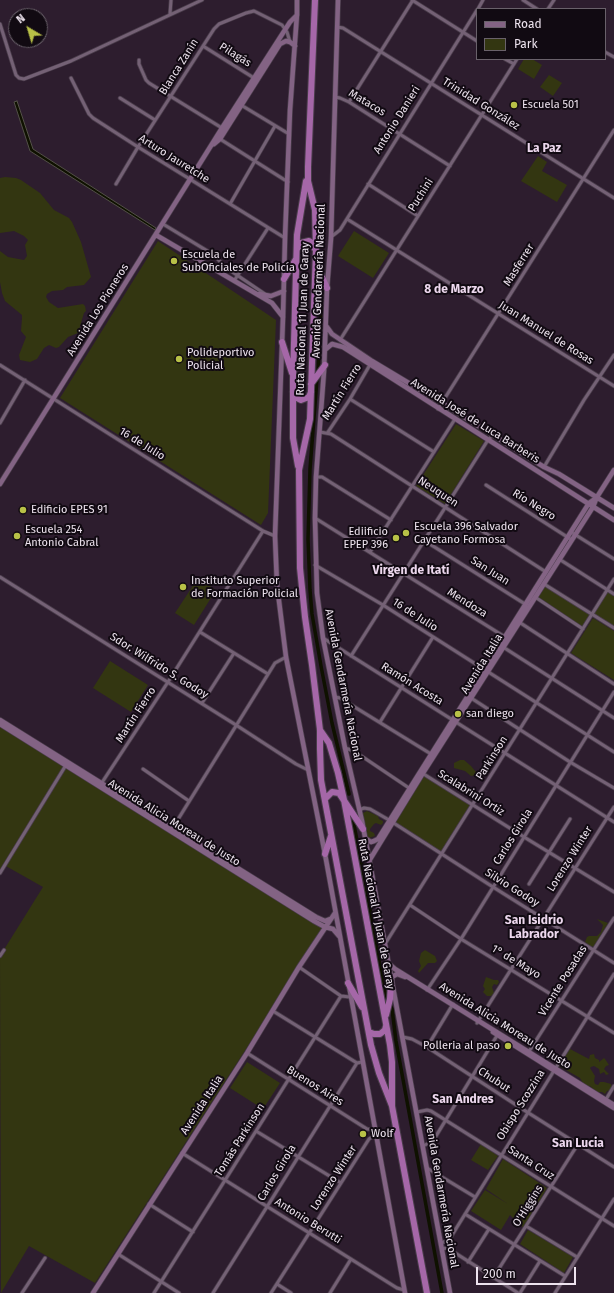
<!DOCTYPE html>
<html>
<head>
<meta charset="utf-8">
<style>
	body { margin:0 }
	#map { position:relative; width:614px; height:1293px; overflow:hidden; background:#2d1d2e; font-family:"Fira Sans",sans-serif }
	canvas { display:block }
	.legend { position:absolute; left:476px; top:8px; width:130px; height:52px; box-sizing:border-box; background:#110a12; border:1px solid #69616a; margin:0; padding:5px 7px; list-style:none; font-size:12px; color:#ede3ee }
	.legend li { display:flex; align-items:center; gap:8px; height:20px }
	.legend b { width:20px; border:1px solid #69616a }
	.north { position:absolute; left:8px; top:8px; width:40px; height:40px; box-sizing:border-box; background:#110a12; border:1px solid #69616a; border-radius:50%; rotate:322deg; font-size:11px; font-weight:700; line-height:16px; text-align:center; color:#ede3ee }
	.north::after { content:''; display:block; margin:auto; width:14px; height:18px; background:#b8c147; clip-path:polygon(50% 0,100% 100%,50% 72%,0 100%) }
	.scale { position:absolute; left:476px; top:1267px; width:100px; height:18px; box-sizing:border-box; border:2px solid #ede3ee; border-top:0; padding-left:5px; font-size:12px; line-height:14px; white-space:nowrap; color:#ede3ee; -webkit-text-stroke:3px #110a12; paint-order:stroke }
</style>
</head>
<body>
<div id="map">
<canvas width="614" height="1293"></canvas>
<ul class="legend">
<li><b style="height:5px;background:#836384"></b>Road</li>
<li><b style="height:11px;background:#333611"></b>Park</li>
</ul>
<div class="north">N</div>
<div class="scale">200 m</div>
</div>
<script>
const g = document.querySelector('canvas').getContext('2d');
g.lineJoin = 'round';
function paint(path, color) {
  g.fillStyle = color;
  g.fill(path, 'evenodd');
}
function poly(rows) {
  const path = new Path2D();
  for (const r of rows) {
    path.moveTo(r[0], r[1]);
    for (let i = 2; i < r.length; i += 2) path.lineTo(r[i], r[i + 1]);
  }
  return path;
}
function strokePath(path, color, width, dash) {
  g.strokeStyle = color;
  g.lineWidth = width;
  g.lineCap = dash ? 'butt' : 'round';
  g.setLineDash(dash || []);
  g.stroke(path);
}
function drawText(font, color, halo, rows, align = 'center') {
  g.font = font + ' "Fira Sans",sans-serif';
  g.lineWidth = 4;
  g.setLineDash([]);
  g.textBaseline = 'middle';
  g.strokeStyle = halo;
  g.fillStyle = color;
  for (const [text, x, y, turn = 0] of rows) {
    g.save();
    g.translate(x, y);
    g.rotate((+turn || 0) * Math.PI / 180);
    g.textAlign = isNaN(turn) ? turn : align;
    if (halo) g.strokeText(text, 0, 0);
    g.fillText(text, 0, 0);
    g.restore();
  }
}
const green = poly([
	[524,59,532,59,542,65,534,79,518,69],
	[549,75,562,83,553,96,540,87],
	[538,156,547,162,542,171,567,185,557,202,521,181],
	[5,177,16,178,21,180,40,193,54,210,69,218,72,222,81,242,91,277,84,285,67,287,63,290,52,291,47,294,46,297,49,302,58,308,83,304,85,306,86,311,84,313,78,333,68,337,59,347,56,348,49,345,44,348,37,359,30,362,20,360,19,355,26,337,21,331,22,318,22,315,5,301,2,293,0,282,0,251,8,257,24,260,27,256,25,245,28,240,24,236,14,231,0,233,0,178],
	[354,231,389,253,373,278,338,256],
	[158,241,276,320,268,513,261,525,60,398],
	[456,424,484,441,445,504,416,486],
	[198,578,216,590,194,625,175,613],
	[544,586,590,614,582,627,537,596],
	[608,590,614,594,614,627,593,614],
	[593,618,614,631,614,680,571,653],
	[110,661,148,685,131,712,93,688],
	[0,724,324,928,95,1283,29,1246,1,1293,0,956,43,887,4,865,0,871],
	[460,760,464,760,471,766,476,772,476,775,471,776,465,771,454,768,454,763],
	[423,775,470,805,441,852,394,822],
	[367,811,378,816,379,819,383,821,383,823,381,825,376,823,374,824,370,829,370,831,374,833,375,836,369,838,367,838,363,816,363,813],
	[597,919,608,923,594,946,591,947,585,942,587,937,589,936,597,936,601,932,603,925],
	[425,950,435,956,437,961,435,963,428,963,419,973,418,971,421,966,419,961,421,953],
	[486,977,494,980,498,980,499,982,497,985,494,984,492,987,494,993,491,996,487,996,483,992,485,989,483,986],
	[570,1049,589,1059,590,1055,594,1054,595,1058,599,1060,599,1062,604,1058,605,1059,609,1065,606,1066,604,1069,609,1074,606,1075,604,1072,600,1074,599,1069,594,1066,591,1067,590,1068,595,1076,594,1081,595,1084,598,1085,600,1082,604,1082,611,1084,612,1088,611,1090,607,1091,605,1094,602,1092,597,1092,590,1086,586,1086,584,1085,580,1078,559,1066],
	[247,1062,280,1083,263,1109,230,1088],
	[481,1144,498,1156,488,1170,471,1160],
	[503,1159,547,1188,530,1217,528,1226,522,1227,520,1220,517,1215,513,1218,510,1215,501,1230,471,1211,485,1190,508,1204,486,1189],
	[528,1230,573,1257,564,1273,520,1244]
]);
const water = poly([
	[17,101,33,149,156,228,155,230,30,151,14,102,17,101]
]);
const canal = poly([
	[318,373,322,282],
	[317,379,310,469,308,539,310,590,312,614,321,666,332,723,349,794],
	[353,820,365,880,384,989,388,999],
	[390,1004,392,1009,396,1041,442,1293]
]);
const street = poly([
	[412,0,477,41],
	[523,0,537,9],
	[478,9,483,0],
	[548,9,554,0],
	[170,14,171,0],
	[0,24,16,75,19,78,24,79,71,61,202,0],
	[337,27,343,28,614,198],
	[203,46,254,78],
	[605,52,614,57],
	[505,59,514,64],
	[139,60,139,64,146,80,149,83,222,128],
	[71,78,89,114,93,118,138,147,285,238],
	[335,97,340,98,349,102,450,166],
	[120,98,155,120],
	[349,102,413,0],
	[241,105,289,134],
	[220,139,288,182],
	[116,184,138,147,214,29,219,24,246,13,254,11,282,25,287,32,290,42],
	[368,184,418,216],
	[230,204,275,126],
	[347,219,614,386],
	[163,224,214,255,225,267,265,294],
	[331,237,340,230,477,10],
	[234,281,268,228],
	[340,340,517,59],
	[0,365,263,531,275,536],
	[350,399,434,452],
	[438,409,614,130],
	[0,423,25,380],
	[320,432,331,434,546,572],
	[328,432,350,399,371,363],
	[544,467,584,400,614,355],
	[316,477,322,477,391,520],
	[486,485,572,540],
	[315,518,505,637],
	[571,532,614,559],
	[425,541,525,604],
	[370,552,455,419],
	[559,559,614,594],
	[315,565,383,605,614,752],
	[0,577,236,725,296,764,308,770],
	[544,584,614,628],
	[535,597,583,629],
	[519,622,614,684],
	[200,632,268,674],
	[323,638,614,822],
	[503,647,614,718],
	[351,656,488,440,493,435],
	[335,697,340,698,431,754],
	[471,698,570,762,614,788],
	[202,703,234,653],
	[380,722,433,637],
	[345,748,354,751,409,788],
	[143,769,189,801],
	[422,773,524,837,614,892],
	[101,784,168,682,263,531],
	[359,810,364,808,370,809,389,820,493,887,614,963],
	[172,829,275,663,286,657],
	[0,873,66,765],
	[529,884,570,819],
	[410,905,461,939,614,1033],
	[385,944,614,579],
	[0,956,4,950],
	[299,967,341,996,350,997],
	[427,990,461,939,614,692],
	[273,1011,357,1063,362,1062],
	[477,1023,614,807],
	[403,1037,412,1039,427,1047,527,1112,614,1167],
	[427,1047,453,1004],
	[247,1053,367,1129,375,1130],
	[528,1053,614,918],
	[605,1101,614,1086],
	[417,1112,427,1110,431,1111,614,1226],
	[256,1131,341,1183],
	[423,1146,433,1141,498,1034],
	[182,1153,397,1288,404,1290],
	[427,1168,475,1197],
	[149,1204,193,1232],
	[465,1214,565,1276],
	[526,1226,577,1257],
	[441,1243,449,1240,614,974],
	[442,1249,446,1248,449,1249,518,1293],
	[118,1254,179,1293],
	[468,1262,489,1229],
	[493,1278,578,1144],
	[277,1284,291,1293],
	[22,1293,45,1258],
	[154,1293,341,996],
	[213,1293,357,1063],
	[271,1293,369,1139,372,1137,376,1137],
	[330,1293,351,1259],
	[520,1293,540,1261],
	[555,1293,614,1199]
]);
const secondary = poly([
	[297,0,297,14,290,110,285,238,283,317,275,536,277,585,286,657,325,854,405,1293],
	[338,0,331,238,327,288,324,371,316,477,315,518,317,593,323,638,345,748,362,821,450,1293],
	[214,144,220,139,280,44,286,41,290,42,295,46],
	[156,235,272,303,283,317],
	[259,294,271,296,284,291],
	[327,327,332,334,372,361,442,403,544,467,559,474,614,508],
	[326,349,332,344,343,347,614,520],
	[0,484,222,128,290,22,297,15],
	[0,720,316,917,325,921,330,919],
	[0,724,314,921,325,927,333,929,339,936],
	[365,838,371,842,374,841,378,839,589,503,596,498],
	[369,861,423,773,593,507,597,497,614,470],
	[387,962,395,969,614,1105],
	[392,981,392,977,397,974,405,977],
	[493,1032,614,1108],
	[93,1293,247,1053,299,967,335,913]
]);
const highway = poly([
	[315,0,308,167,308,181,315,210,316,250,310,419,299,470,300,568,305,617,312,665,320,730,320,749,321,780,371,1045,379,1073,392,1106],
	[297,249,301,243,309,241,312,243,315,249],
	[317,266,327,288],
	[284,279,296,259],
	[282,342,292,373],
	[311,384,325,365],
	[293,392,297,398,301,400,309,397,311,392],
	[298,466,293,438,293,379,297,235,306,181],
	[320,730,329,743,338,773,344,800,390,1045,392,1062,392,1106,427,1293],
	[325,799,332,792,339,793,363,829],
	[325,854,331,836],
	[348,983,362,1007],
	[386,1015,390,999,391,983],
	[369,1032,374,1034,380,1034,385,1030,386,1026]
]);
const markers = [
	[514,105,4,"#b8c147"],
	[174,261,4,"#b8c147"],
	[179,359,4,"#b8c147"],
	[23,510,4,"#b8c147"],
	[406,533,4,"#b8c147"],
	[17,536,4,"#b8c147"],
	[396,538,4,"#b8c147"],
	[183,587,4,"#b8c147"],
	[458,714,4,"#b8c147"],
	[508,1046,4,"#b8c147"],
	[363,1134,4,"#b8c147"]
];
const streetNames = [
	["Pilagás",235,55,32],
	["Blanca Zanín",179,67,-58],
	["Matacos",367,103,31],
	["Trinidad González",481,104,32],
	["Antonio Danieri",397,120,-58],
	["Arturo Jauretche",174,159,32],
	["Puchini",421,195,-58],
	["Masferrer",519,265,-58],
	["Avenida Gendarmería Nacional",319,281,-88],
	["Avenida Los Pioneros",98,310,-58],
	["Ruta Nacional 11 Juan de Garay",303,319,-88],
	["Juan Manuel de Rosas",546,333,32],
	["Martín Fierro",342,392,-58],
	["Avenida José de Luca Barberis",475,421,32],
	["16 de Julio",142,444,32],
	["Neuquen",438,492,33],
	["Río Negro",534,505,32],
	["San Juan",490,571,32],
	["Mendoza",467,603,32],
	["16 de Julio",415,615,33],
	["Avenida Italia",482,664,-58],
	["Sdor. Wilfrido S. Godoy",159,666,32],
	["Ramón Acosta",412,684,32],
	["Avenida Gendarmería Nacional",343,685,79],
	["Martín Fierro",136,715,-57],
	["Parkinson",492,758,-58],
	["Scalabrini Ortiz",471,793,32],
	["Avenida Alicia Moreau de Justo",174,823,32],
	["Carlos Girola",513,837,-58],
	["Lorenzo Winter",570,859,-58],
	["Silvio Godoy",512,888,32],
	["Ruta Nacional 11 Juan de Garay",376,914,79],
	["1° de Mayo",516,962,31],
	["Vicente Posadas",563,981,-58],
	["Avenida Alicia Moreau de Justo",505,1026,32],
	["Chubut",494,1080,33],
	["Buenos Aires",315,1086,32],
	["Avenida Italia",202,1105,-57],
	["Obispo Scozzina",521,1105,-58],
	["Tomás Parkinson",240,1140,-58],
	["Santa Cruz",531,1163,33],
	["Carlos Girola",277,1173,-59],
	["Lorenzo Winter",334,1178,-57],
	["Avenida Gendarmería Nacional",441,1192,80],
	["O'Higgins",528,1206,-58],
	["Antonio Berutti",308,1221,32]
];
const poiNames = [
	["Escuela 501",522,105],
	["Escuela de",182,255],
	["SubOficiales de Policía",182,268],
	["Polideportivo",187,353],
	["Policial",187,366],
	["Edificio EPES 91",31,510],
	["Escuela 396 Salvador",414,527],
	["Cayetano Formosa",414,540],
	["Escuela 254",25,530],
	["Antonio Cabral",25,543],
	["Ediificio",388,532,"right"],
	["EPEP 396",388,545,"right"],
	["Instituto Superior",191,581],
	["de Formación Policial",191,594],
	["san diego",466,714],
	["Polleria al paso",500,1046,"right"],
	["Wolf",371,1134]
];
const neighbourhoodNames = [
	["La Paz",544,149],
	["8 de Marzo",454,290],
	["Virgen de Itatí",411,571],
	["San Isidrio",534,921],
	["Labrador",534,935],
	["San Andres",463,1100],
	["San Lucia",578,1144]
];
paint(green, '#333611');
paint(water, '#0f1100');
strokePath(water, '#525047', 1);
strokePath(canal, '#0f1100', 3.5);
strokePath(street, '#493c4a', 4.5);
strokePath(secondary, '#493c4a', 6);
strokePath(highway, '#493c4a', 8);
strokePath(street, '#746175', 3);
strokePath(secondary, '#836384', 4.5);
strokePath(highway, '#a567a8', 6);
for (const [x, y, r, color] of markers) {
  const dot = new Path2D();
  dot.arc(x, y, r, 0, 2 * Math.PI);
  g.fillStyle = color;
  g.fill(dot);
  strokePath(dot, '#110a12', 1.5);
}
drawText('11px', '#ede3ee', '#110a12', streetNames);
drawText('11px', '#ede3ee', '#110a12', poiNames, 'left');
drawText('bold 12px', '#edd8ee', '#110a12', neighbourhoodNames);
</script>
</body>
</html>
